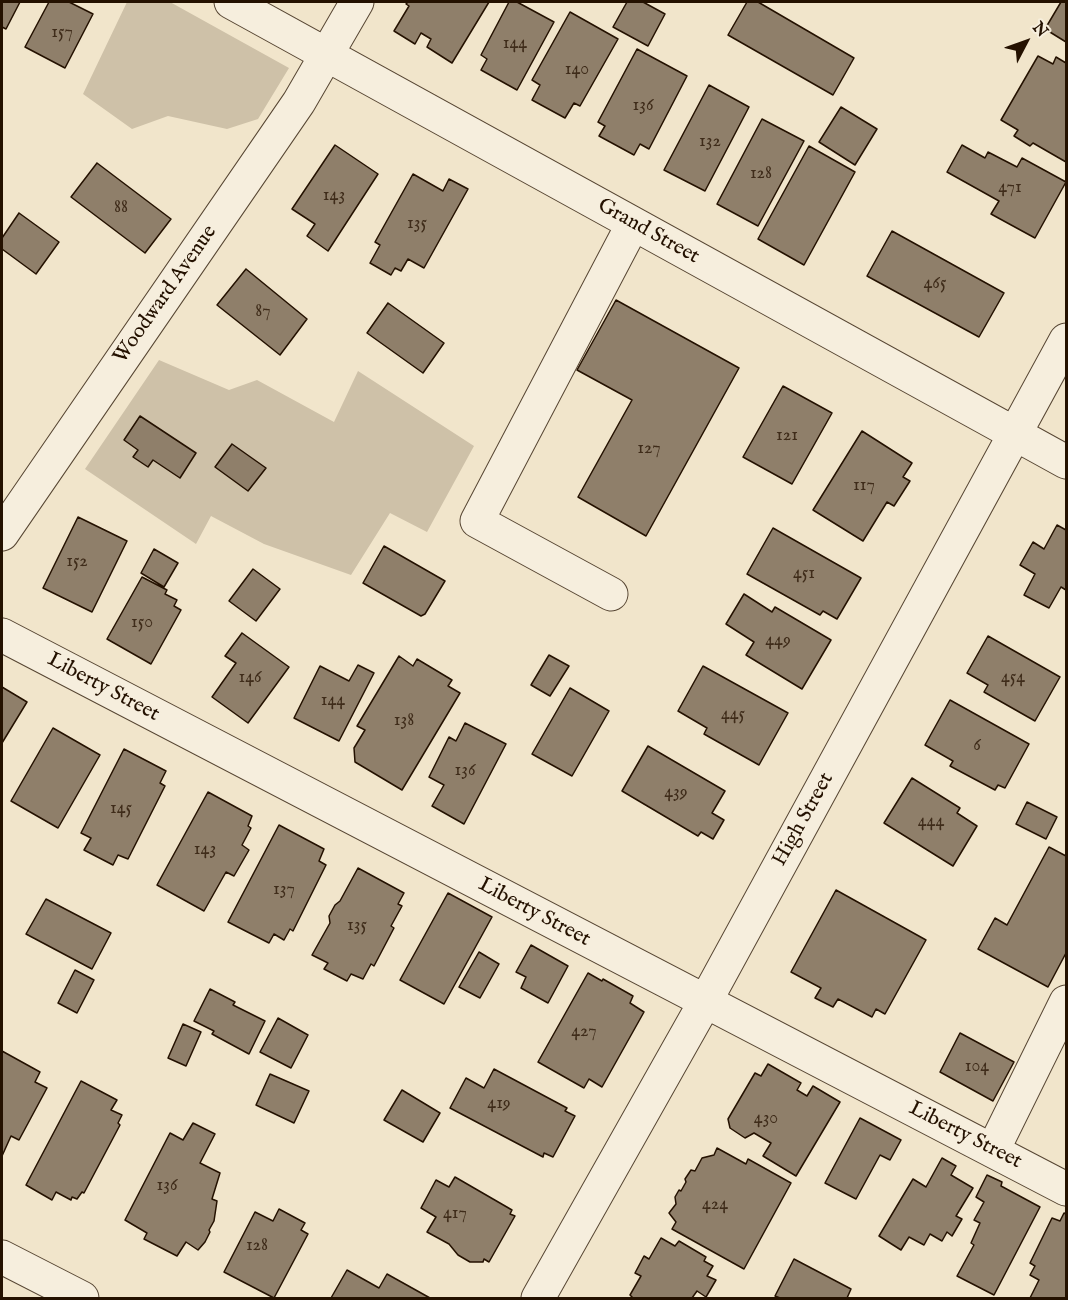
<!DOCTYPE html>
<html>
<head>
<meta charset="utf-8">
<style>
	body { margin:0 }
	#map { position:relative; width:1068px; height:1300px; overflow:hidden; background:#f1e5cb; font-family:"IM FELL English",serif }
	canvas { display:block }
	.frame { position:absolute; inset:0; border:3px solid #241100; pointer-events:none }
	.north { position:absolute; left:996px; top:12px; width:60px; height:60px; -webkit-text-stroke:4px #f6eedd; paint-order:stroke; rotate:49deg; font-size:16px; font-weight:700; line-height:24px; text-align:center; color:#241100 }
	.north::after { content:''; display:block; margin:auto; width:21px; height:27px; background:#241100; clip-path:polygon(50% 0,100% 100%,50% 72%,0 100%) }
</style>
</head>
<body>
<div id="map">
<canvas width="1068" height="1300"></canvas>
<div class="frame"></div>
<div class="north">N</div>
</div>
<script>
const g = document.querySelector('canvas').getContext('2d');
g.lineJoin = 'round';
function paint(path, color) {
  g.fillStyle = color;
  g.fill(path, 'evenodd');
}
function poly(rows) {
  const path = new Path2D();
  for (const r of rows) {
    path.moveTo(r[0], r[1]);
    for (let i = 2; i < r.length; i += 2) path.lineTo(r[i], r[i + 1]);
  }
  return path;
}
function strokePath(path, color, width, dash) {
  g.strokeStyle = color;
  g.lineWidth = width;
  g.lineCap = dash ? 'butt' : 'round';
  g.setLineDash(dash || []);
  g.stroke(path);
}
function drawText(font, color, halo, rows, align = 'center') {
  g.font = font + ' "IM FELL English",serif';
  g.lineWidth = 4.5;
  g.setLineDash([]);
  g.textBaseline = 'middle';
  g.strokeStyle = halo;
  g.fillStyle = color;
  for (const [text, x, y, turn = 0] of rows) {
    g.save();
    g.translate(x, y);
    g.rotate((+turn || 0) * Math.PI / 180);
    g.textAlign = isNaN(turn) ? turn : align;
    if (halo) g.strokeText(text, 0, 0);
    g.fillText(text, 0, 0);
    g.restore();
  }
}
const green = poly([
	[127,2,170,2,289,68,258,119,227,129,168,116,132,129,83,94],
	[159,360,229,390,257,380,334,422,358,371,474,446,427,532,390,513,351,575,264,544,211,516,196,544,85,469]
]);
const building = poly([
	[2,2,20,2,6,29,2,27,2,2],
	[49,2,69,2,93,14,65,68,25,47,49,2],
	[408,2,489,2,452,63,427,47,431,39,421,33,415,44,394,31,409,6,406,4,408,2],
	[509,2,517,2,554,22,517,90,481,70,487,59,481,55,509,2],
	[627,2,643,2,665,14,648,46,613,27,627,2],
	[747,2,758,2,854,58,833,95,728,35,747,2],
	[1061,2,1066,2,1066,42,1045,29,1061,2],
	[570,12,618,39,580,106,574,103,565,118,532,100,540,85,532,80,570,12],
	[637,49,687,76,649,149,640,144,634,155,599,136,605,126,598,122,637,49],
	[1038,56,1053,64,1056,57,1066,63,1066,162,1033,143,1030,146,1014,136,1018,130,1001,120,1038,56],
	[709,85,749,107,705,191,664,170,709,85],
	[841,107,877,129,855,165,819,142,841,107],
	[762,119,804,141,758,226,717,204,762,119],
	[335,145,378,174,328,251,307,236,315,224,292,209,335,145],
	[962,145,985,158,988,152,1017,167,1022,158,1066,182,1035,238,991,214,999,201,947,172,962,145],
	[809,146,855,172,804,265,758,239,809,146],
	[97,163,171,219,145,253,71,197,97,163],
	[413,174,443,191,449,179,468,189,424,268,408,259,401,271,395,268,391,275,370,263,380,245,375,242,413,174],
	[19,213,59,242,36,274,2,249,2,238,19,213],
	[892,231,1004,293,979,337,867,276,892,231],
	[246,269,307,319,280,355,217,305,246,269],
	[616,300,739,368,646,536,578,497,632,400,577,370,616,300],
	[388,303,444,343,423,373,367,333,388,303],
	[783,386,832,413,792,484,743,457,783,386],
	[140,416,196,453,180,478,153,460,148,467,133,457,138,450,124,440,140,416],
	[862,431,912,463,903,477,910,481,894,506,887,502,863,541,813,510,862,431],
	[232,444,266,468,248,491,215,467,232,444],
	[78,517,127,541,92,612,43,588,78,517],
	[1057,525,1066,530,1066,590,1061,587,1049,608,1024,595,1035,574,1020,565,1033,542,1044,549,1057,525],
	[773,528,861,578,837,619,823,611,820,615,747,574,773,528],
	[384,546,445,581,425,614,421,616,363,583,384,546],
	[154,549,178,563,164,587,141,573,154,549],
	[253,569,280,589,256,621,229,601,253,569],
	[142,577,167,590,165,594,177,600,174,606,181,610,151,664,107,639,142,577],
	[744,594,772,612,775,607,831,640,802,689,746,655,754,642,726,624,744,594],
	[242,633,289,667,248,723,212,697,236,663,225,656,242,633],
	[988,636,1060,677,1035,721,984,692,988,685,967,673,988,636],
	[549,655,569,666,550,696,531,685,549,655],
	[399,656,413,666,417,659,452,680,448,686,460,693,402,790,355,762,354,748,365,730,357,726,399,656],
	[358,665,374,673,339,741,294,718,320,666,349,681,358,665],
	[703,666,788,713,759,765,704,734,707,728,678,711,703,666],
	[2,687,27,702,2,743,2,687],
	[570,688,609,711,572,776,532,754,570,688],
	[950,700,1029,744,1005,788,998,785,995,790,950,766,953,761,925,745,950,700],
	[465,723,506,744,464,824,432,806,444,785,429,777,449,737,456,741,465,723],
	[53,728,100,755,58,828,11,801,53,728],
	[648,746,725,791,712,813,724,820,713,839,701,832,698,836,622,791,648,746],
	[124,749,166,771,160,783,165,786,128,859,118,855,113,865,84,850,91,838,81,833,124,749],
	[912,778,960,808,957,813,977,826,953,866,884,823,912,778],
	[208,792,252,816,248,826,251,828,242,845,249,850,234,876,226,872,204,911,157,885,208,792],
	[1027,802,1057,817,1046,839,1016,824,1027,802],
	[279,825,324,849,319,861,326,865,293,931,290,929,284,940,274,934,269,943,228,922,279,825],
	[1049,847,1066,856,1066,953,1048,987,978,949,995,918,1007,925,1049,847],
	[358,868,404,893,398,904,402,906,391,926,394,928,374,966,371,964,363,979,351,974,347,981,324,969,328,963,312,955,330,923,329,916,335,905,340,901,358,868],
	[836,890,926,940,885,1014,876,1009,872,1017,838,999,833,1007,815,998,821,988,791,972,836,890],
	[448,893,492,917,444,1004,400,980,448,893],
	[46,899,111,933,92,969,26,934,46,899],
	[531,945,568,966,548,1003,521,988,526,977,516,972,531,945],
	[479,952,499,964,480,998,459,987,479,952],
	[75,970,94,980,77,1013,58,1003,75,970],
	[588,973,602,981,603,979,633,996,630,1003,644,1012,602,1087,589,1079,584,1088,538,1062,588,973],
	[210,989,235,1002,233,1005,265,1021,249,1054,212,1034,214,1031,194,1021,210,989],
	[278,1018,308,1035,291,1068,260,1052,278,1018],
	[183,1024,201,1032,186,1066,168,1058,183,1024],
	[960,1033,1014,1062,993,1101,940,1072,960,1033],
	[2,1051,40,1072,35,1082,47,1088,19,1140,11,1136,2,1156,2,1051],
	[768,1064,801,1083,797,1090,807,1096,813,1086,840,1102,796,1176,763,1156,771,1143,754,1133,745,1138,730,1128,728,1119,755,1073,761,1076,768,1064],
	[494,1069,567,1108,565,1111,575,1116,553,1157,544,1153,543,1157,450,1108,466,1078,484,1088,494,1069],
	[270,1074,309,1091,294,1123,256,1105,270,1074],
	[81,1081,117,1100,111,1110,122,1115,118,1123,120,1125,84,1193,82,1192,77,1199,72,1197,71,1200,56,1192,52,1200,26,1185,81,1081],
	[402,1090,440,1113,423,1142,384,1120,402,1090],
	[860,1118,901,1140,890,1160,880,1155,856,1199,825,1183,860,1118],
	[193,1123,215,1134,200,1163,220,1173,212,1199,217,1201,214,1221,209,1230,210,1232,205,1242,198,1250,186,1242,177,1256,144,1239,147,1233,125,1220,170,1133,183,1140,193,1123],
	[717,1148,746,1164,748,1159,791,1183,744,1269,672,1229,676,1222,669,1213,676,1204,675,1197,679,1190,681,1191,686,1182,685,1179,691,1170,695,1171,702,1158,714,1155,717,1148],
	[942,1158,956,1166,951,1175,973,1188,956,1216,962,1219,952,1236,947,1232,942,1241,930,1234,924,1245,909,1237,901,1250,879,1236,913,1179,926,1187,942,1158],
	[987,1175,1002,1182,1001,1186,1040,1207,994,1295,957,1276,974,1245,971,1243,980,1223,974,1220,984,1202,976,1197,987,1175],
	[455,1177,512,1210,510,1214,515,1216,489,1262,484,1259,483,1262,470,1262,458,1255,449,1244,427,1232,436,1217,421,1208,436,1180,449,1187,455,1177],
	[279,1209,305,1223,301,1230,308,1234,274,1298,224,1272,255,1212,273,1221,279,1209],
	[1064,1213,1066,1214,1066,1298,1030,1298,1039,1280,1030,1275,1035,1266,1030,1263,1052,1218,1060,1221,1064,1213],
	[661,1238,675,1246,679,1241,706,1257,704,1261,713,1266,707,1276,716,1280,706,1297,697,1291,692,1298,633,1298,630,1295,641,1276,635,1273,644,1256,649,1259,661,1238],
	[794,1259,851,1289,847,1298,780,1298,775,1296,794,1259],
	[347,1270,379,1288,387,1274,430,1298,331,1298,347,1270]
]);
const minor = poly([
	[231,2,1066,462],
	[2,534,299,102,357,2],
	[611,594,477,521,633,224],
	[2,635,1066,1189],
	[993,1150,1066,1002],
	[2,1257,82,1298],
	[538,1298,705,1002,1066,340]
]);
const numberNames = [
	["157",62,33],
	["144",515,44],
	["140",577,70],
	["136",643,106],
	["132",710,142],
	["128",761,174],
	["471",1010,188],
	["143",334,196],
	["88",121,208],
	["135",417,224],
	["465",935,284],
	["87",263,312],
	["121",787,436],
	["127",649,449],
	["117",864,486],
	["152",77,562],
	["451",804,574],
	["150",142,623],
	["449",778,641],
	["146",250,678],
	["454",1013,678],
	["144",333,701],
	["445",733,715],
	["138",404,721],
	["6",977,746],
	["136",465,771],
	["439",676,793],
	["145",121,809],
	["444",931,822],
	["143",205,850],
	["137",284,890],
	["135",357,926],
	["427",584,1032],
	["104",977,1067],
	["419",499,1104],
	["430",766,1119],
	["136",167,1186],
	["424",715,1205],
	["417",455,1214],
	["128",257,1246]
];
const streetNames = [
	["Grand Street",648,232,29],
	["Woodward Avenue",166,295,-55],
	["Liberty Street",103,688,28],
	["High Street",804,820,-61],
	["Liberty Street",534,913,28],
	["Liberty Street",965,1136,27]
];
paint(green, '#cec1a8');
paint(building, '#8f7f6a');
strokePath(building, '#241100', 1.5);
strokePath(minor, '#574633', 35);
strokePath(minor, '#f6eedd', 33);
drawText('18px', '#3f2c1a', null, numberNames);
drawText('21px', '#241100', '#f6eedd', streetNames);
</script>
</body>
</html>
